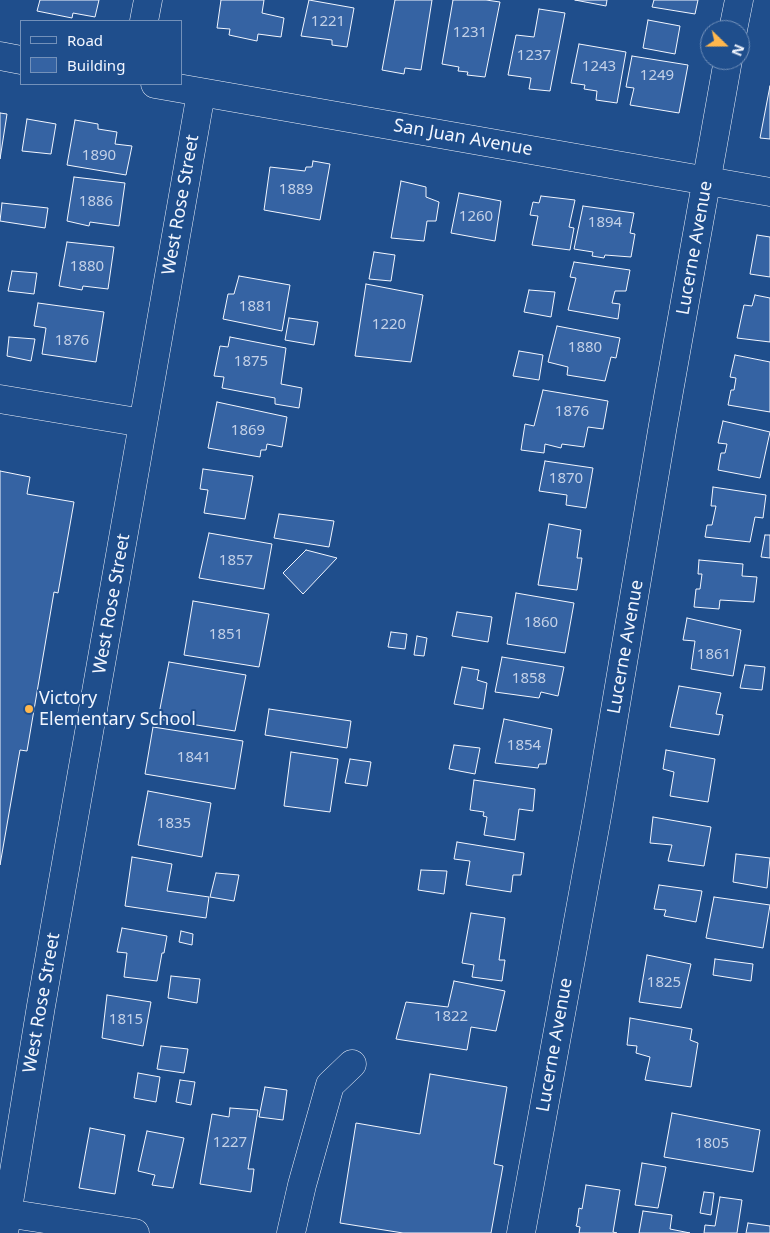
<!DOCTYPE html>
<html>
<head>
<meta charset="utf-8">
<style>
	body { margin:0 }
	#map { position:relative; width:770px; height:1233px; overflow:hidden; background:#1f4e8c; font-family:"Noto Sans",sans-serif }
	canvas { display:block }
	.legend { position:absolute; left:20px; top:20px; width:162px; height:65px; box-sizing:border-box; background:#1f4e8c; border:1px solid #7391ba; margin:0; padding:6px 9px; list-style:none; font-size:15px; color:#f2f6ff }
	.legend li { display:flex; align-items:center; gap:10px; height:25px }
	.legend b { width:25px; border:1px solid #7391ba }
	.north { position:absolute; left:700px; top:20px; width:50px; height:50px; box-sizing:border-box; background:#1f4e8c; border:1px solid #7391ba; border-radius:50%; rotate:112deg; font-size:14px; font-weight:700; line-height:20px; text-align:center; color:#f2f6ff }
	.north::after { content:''; display:block; margin:auto; width:18px; height:22px; background:#ffb74d; clip-path:polygon(50% 0,100% 100%,50% 72%,0 100%) }
</style>
</head>
<body>
<div id="map">
<canvas width="770" height="1233"></canvas>
<ul class="legend">
<li><b style="height:6px;background:#1f4e8c"></b>Road</li>
<li><b style="height:14px;background:#3563a3"></b>Building</li>
</ul>
<div class="north">N</div>
</div>
<script>
const g = document.querySelector('canvas').getContext('2d');
g.lineJoin = 'round';
function paint(path, color) {
  g.fillStyle = color;
  g.fill(path, 'evenodd');
}
function poly(rows) {
  const path = new Path2D();
  for (const r of rows) {
    path.moveTo(r[0], r[1]);
    for (let i = 2; i < r.length; i += 2) path.lineTo(r[i], r[i + 1]);
  }
  return path;
}
function strokePath(path, color, width, dash) {
  g.strokeStyle = color;
  g.lineWidth = width;
  g.lineCap = dash ? 'butt' : 'round';
  g.setLineDash(dash || []);
  g.stroke(path);
}
function drawText(font, color, halo, rows, align = 'center') {
  g.font = font + ' "Noto Sans",sans-serif';
  g.lineWidth = 4;
  g.setLineDash([]);
  g.textBaseline = 'middle';
  g.strokeStyle = halo;
  g.fillStyle = color;
  for (const [text, x, y, turn = 0] of rows) {
    g.save();
    g.translate(x, y);
    g.rotate((+turn || 0) * Math.PI / 180);
    g.textAlign = isNaN(turn) ? turn : align;
    if (halo) g.strokeText(text, 0, 0);
    g.fillText(text, 0, 0);
    g.restore();
  }
}
const building = poly([
	[40,0,99,0,95,17,73,13,72,18,37,11,40,0],
	[221,0,264,0,262,13,284,18,281,37,258,34,257,41,229,35,230,29,217,28,221,0],
	[309,0,354,8,347,47,332,45,332,40,301,36,309,0],
	[395,0,432,0,421,70,405,68,404,74,382,70,395,0],
	[453,0,486,0,500,2,485,77,467,75,468,72,458,71,459,67,442,64,453,0],
	[575,0,607,0,606,6,575,0],
	[654,0,698,0,695,14,652,7,654,0],
	[539,9,565,13,550,91,529,89,531,78,508,75,516,35,534,37,539,9],
	[648,20,680,26,675,54,643,48,648,20],
	[579,44,626,52,617,103,596,100,597,91,584,89,585,85,571,83,579,44],
	[632,56,688,65,679,113,630,105,634,88,626,87,632,56],
	[770,86,770,139,760,138,770,86],
	[0,113,7,114,0,159,0,113],
	[27,119,56,124,51,154,22,151,27,119],
	[75,120,98,124,98,129,117,132,115,144,132,146,126,175,67,165,75,120],
	[313,161,330,164,320,220,264,210,270,167,305,171,306,167,312,167,313,161],
	[74,177,125,183,119,226,90,222,89,226,67,221,74,177],
	[401,181,426,187,426,197,439,202,436,221,427,221,424,241,391,238,401,181],
	[459,193,501,201,495,241,451,233,459,193],
	[541,196,575,200,569,227,574,228,570,250,532,245,538,216,530,215,533,202,539,203,541,196],
	[2,203,48,208,45,228,0,221,2,203],
	[583,206,634,213,630,233,635,234,631,257,605,255,604,258,592,256,593,252,574,249,583,206],
	[757,235,770,237,770,277,750,274,757,235],
	[67,242,114,247,108,289,83,286,82,290,59,286,67,242],
	[374,252,395,255,391,281,369,279,374,252],
	[574,262,630,270,626,291,615,291,612,303,620,304,618,319,568,310,576,278,570,277,574,262],
	[12,271,37,273,34,294,8,291,12,271],
	[239,276,290,285,282,331,223,319,228,294,234,294,239,276],
	[366,284,423,295,411,362,355,356,366,284],
	[529,290,555,292,551,317,524,312,529,290],
	[755,295,770,298,770,342,737,338,744,305,752,306,755,295],
	[38,303,104,312,96,362,42,354,46,328,34,326,38,303],
	[289,318,318,322,314,345,285,340,289,318],
	[557,326,620,338,616,358,611,357,605,381,567,375,568,367,548,362,557,326],
	[9,337,35,339,31,361,7,356,9,337],
	[230,337,286,348,281,384,302,388,299,408,275,404,275,398,222,388,224,377,214,376,220,346,228,347,230,337],
	[519,351,543,355,539,380,513,376,519,351],
	[735,355,770,362,770,412,728,405,731,390,734,390,736,378,730,377,735,355],
	[543,390,608,401,603,429,588,427,584,447,562,444,561,448,545,444,544,453,521,450,525,424,534,426,543,390],
	[217,402,287,417,282,447,267,444,266,450,261,450,260,457,208,448,217,402],
	[723,421,770,432,760,478,718,470,721,453,725,453,727,444,718,443,723,421],
	[545,461,593,468,586,508,566,505,567,495,539,491,545,461],
	[203,469,253,476,245,519,204,513,208,490,200,489,203,469],
	[0,471,30,477,27,494,74,502,58,593,54,592,27,751,20,750,0,865,0,471],
	[713,487,766,495,763,518,755,517,750,542,705,537,707,525,712,525,716,506,711,506,713,487],
	[279,514,334,521,329,547,274,538,279,514],
	[549,524,581,530,577,558,582,558,577,590,538,585,549,524],
	[209,533,272,544,264,589,199,578,209,533],
	[765,535,770,535,770,558,761,557,765,535],
	[306,550,337,558,303,594,283,573,306,550],
	[699,560,743,564,742,576,757,577,754,602,720,600,719,609,694,607,696,589,700,589,702,574,698,574,699,560],
	[516,593,574,603,565,653,507,644,516,593],
	[193,601,269,614,259,667,184,655,193,601],
	[457,612,492,617,488,642,452,636,457,612],
	[687,618,741,630,733,676,691,669,695,641,683,640,687,618],
	[391,632,407,634,405,649,388,647,391,632],
	[417,636,427,638,424,656,414,655,417,636],
	[502,657,564,667,558,696,541,692,539,698,495,692,502,657],
	[169,662,246,675,235,731,158,719,169,662],
	[745,665,765,667,762,690,740,688,745,665],
	[462,667,479,670,477,680,487,683,483,709,454,704,462,667],
	[679,686,721,693,716,714,723,715,719,735,670,727,679,686],
	[269,709,351,721,347,748,265,735,269,709],
	[504,719,552,729,546,764,539,764,538,768,495,763,504,719],
	[153,727,243,741,235,789,145,774,153,727],
	[454,745,480,748,475,774,449,769,454,745],
	[666,750,715,759,708,802,670,796,674,772,663,769,666,750],
	[291,752,338,759,330,812,284,806,291,752],
	[350,759,371,762,367,786,345,783,350,759],
	[474,780,535,789,533,811,519,809,515,840,484,835,487,817,483,816,484,812,470,810,474,780],
	[148,791,211,803,202,857,138,845,148,791],
	[653,817,711,827,704,866,668,861,672,845,650,843,653,817],
	[457,842,524,853,521,875,513,875,511,892,466,885,470,861,454,859,457,842],
	[736,854,770,858,767,888,733,882,736,854],
	[132,857,172,864,167,891,209,897,206,918,125,906,132,857],
	[421,870,447,871,444,894,418,890,421,870],
	[216,873,239,875,234,901,210,897,216,873],
	[659,885,702,891,696,922,664,916,666,910,654,909,659,885],
	[714,897,770,905,763,948,706,938,714,897],
	[471,913,505,918,499,960,505,960,502,981,472,977,474,965,462,963,471,913],
	[122,928,167,936,164,953,162,953,157,981,124,977,127,953,117,952,122,928],
	[181,931,193,934,192,945,179,942,181,931],
	[647,955,691,964,681,1008,639,1002,647,955],
	[715,959,753,964,751,981,713,975,715,959],
	[171,976,200,979,197,1003,168,998,171,976],
	[454,981,505,991,496,1031,471,1027,467,1050,396,1039,406,1002,448,1007,454,981],
	[107,995,151,1002,143,1046,102,1038,107,995],
	[630,1018,692,1029,690,1040,698,1043,691,1087,645,1080,650,1057,636,1053,637,1046,627,1045,630,1018],
	[161,1046,188,1049,184,1073,157,1069,161,1046],
	[138,1073,160,1077,156,1102,134,1098,138,1073],
	[430,1074,507,1087,494,1164,503,1166,491,1233,403,1233,340,1223,356,1123,420,1134,430,1074],
	[180,1080,195,1082,191,1105,176,1102,180,1080],
	[265,1087,287,1090,283,1120,259,1117,265,1087],
	[230,1108,258,1110,248,1169,254,1169,251,1192,200,1184,212,1114,229,1117,230,1108],
	[672,1113,760,1130,753,1172,664,1157,672,1113],
	[90,1128,125,1135,115,1194,79,1188,90,1128],
	[147,1131,184,1138,173,1188,152,1185,155,1175,138,1171,147,1131],
	[642,1163,666,1167,658,1208,635,1205,642,1163],
	[586,1185,620,1190,613,1232,617,1233,579,1233,580,1227,576,1226,577,1223,579,1208,582,1209,586,1185],
	[704,1192,714,1193,711,1215,700,1213,704,1192],
	[720,1197,742,1200,737,1233,704,1233,705,1225,715,1226,720,1197],
	[643,1211,672,1215,670,1229,690,1233,639,1233,643,1211],
	[748,1223,770,1226,770,1233,746,1233,748,1223]
]);
const minor = poly([
	[144,21,148,0],
	[733,30,739,0],
	[0,56,21,60],
	[155,84,770,192],
	[0,399,143,423],
	[0,1212,135,1233],
	[4,1233,41,1006,201,93],
	[291,1233,302,1185,330,1085,352,1064],
	[521,1233,598,811,663,425,728,60]
]);
const markers = [
	[29,709,5,"#ffb74d"]
];
const numberNames = [
	["1221",328,22],
	["1231",470,33],
	["1237",534,56],
	["1243",599,67],
	["1249",657,76],
	["1890",99,156],
	["1889",296,190],
	["1886",96,202],
	["1260",476,217],
	["1894",605,223],
	["1880",87,267],
	["1881",256,307],
	["1220",389,325],
	["1876",72,341],
	["1880",585,348],
	["1875",251,362],
	["1876",572,412],
	["1869",248,431],
	["1870",566,479],
	["1857",236,561],
	["1860",541,623],
	["1851",226,635],
	["1861",714,655],
	["1858",529,679],
	["1854",524,746],
	["1841",194,758],
	["1835",174,824],
	["1825",664,983],
	["1822",451,1017],
	["1815",126,1020],
	["1227",230,1143],
	["1805",712,1144]
];
const streetNames = [
	["San Juan Avenue",463,138,10],
	["West Rose Street",181,205,-80],
	["Lucerne Avenue",695,248,-80],
	["West Rose Street",112,604,-80],
	["Lucerne Avenue",626,647,-80],
	["West Rose Street",42,1003,-80],
	["Lucerne Avenue",555,1045,-80]
];
const poiNames = [
	["Victory",39,699],
	["Elementary School",39,720]
];
paint(building, '#3563a3');
strokePath(building, '#f2f6ff', 1);
strokePath(minor, '#f2f6ff', 29);
strokePath(minor, '#1f4e8c', 28);
for (const [x, y, r, color] of markers) {
  const dot = new Path2D();
  dot.arc(x, y, r, 0, 2 * Math.PI);
  g.fillStyle = color;
  g.fill(dot);
  strokePath(dot, '#1f4e8c', 2);
}
drawText('15px', '#c3d1e8', null, numberNames);
drawText('18px', '#f2f6ff', '#1f4e8c', streetNames);
drawText('18px', '#f2f6ff', '#1f4e8c', poiNames, 'left');
</script>
</body>
</html>
